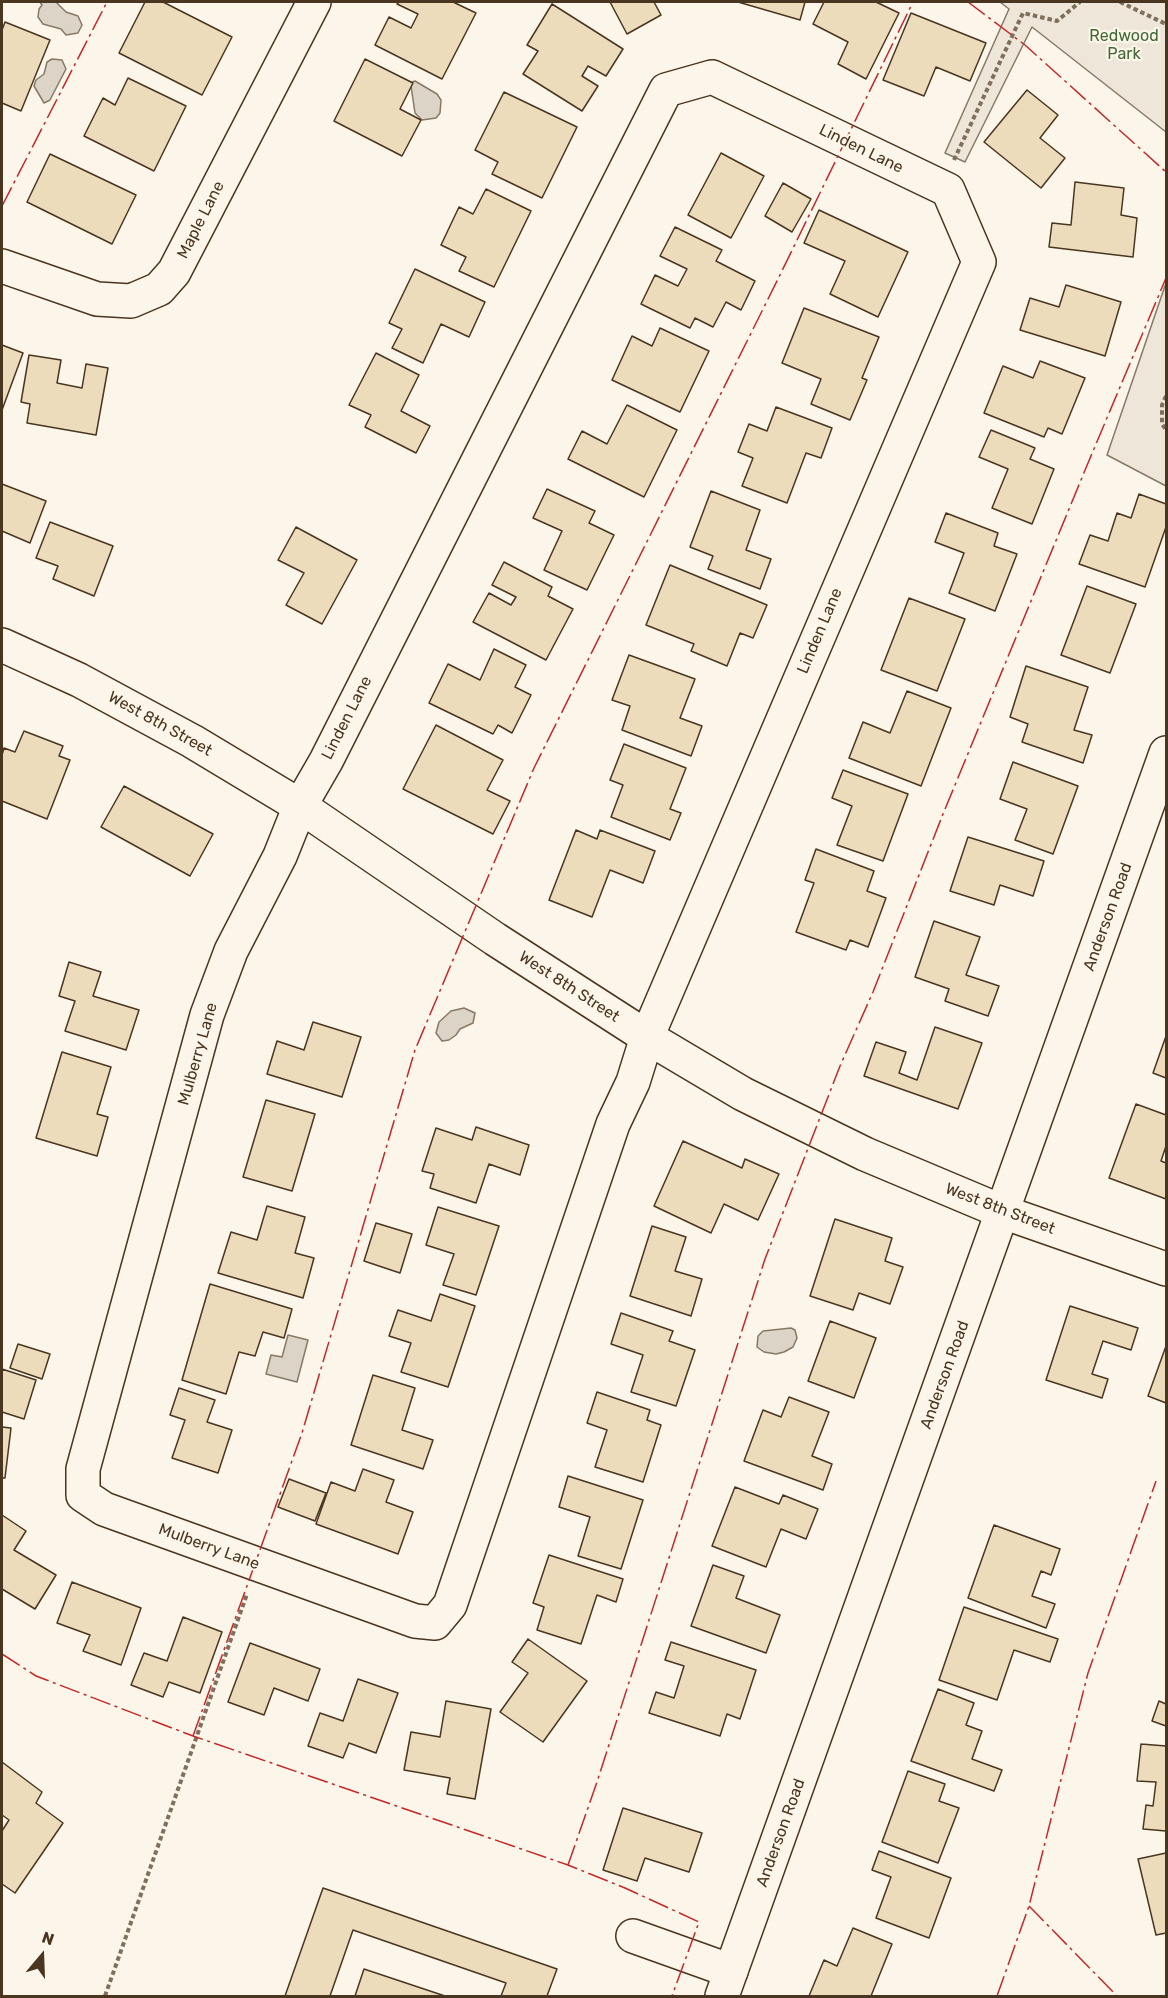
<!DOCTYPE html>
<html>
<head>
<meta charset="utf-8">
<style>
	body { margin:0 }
	#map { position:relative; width:1168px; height:1998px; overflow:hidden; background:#fbf6e9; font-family:Rubik,sans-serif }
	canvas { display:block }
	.frame { position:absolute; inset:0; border:3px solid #4a3520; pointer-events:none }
	.north { position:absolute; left:12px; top:1926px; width:60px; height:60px; -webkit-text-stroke:4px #fbf6e9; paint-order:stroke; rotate:19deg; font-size:16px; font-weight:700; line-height:24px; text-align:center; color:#4a3520 }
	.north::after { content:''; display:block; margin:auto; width:21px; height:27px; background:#4a3520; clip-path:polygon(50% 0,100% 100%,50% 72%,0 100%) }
</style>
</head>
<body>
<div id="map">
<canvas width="1168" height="1998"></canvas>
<div class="frame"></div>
<div class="north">N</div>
</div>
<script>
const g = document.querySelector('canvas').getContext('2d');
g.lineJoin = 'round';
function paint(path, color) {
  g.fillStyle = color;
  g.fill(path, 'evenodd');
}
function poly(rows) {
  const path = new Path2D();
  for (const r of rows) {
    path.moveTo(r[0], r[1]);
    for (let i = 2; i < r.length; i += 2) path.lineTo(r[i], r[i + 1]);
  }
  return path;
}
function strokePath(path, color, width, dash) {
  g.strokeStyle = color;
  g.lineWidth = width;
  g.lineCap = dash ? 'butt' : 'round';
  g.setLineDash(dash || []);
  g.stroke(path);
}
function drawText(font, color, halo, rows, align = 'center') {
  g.font = font + ' Rubik,sans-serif';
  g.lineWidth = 4.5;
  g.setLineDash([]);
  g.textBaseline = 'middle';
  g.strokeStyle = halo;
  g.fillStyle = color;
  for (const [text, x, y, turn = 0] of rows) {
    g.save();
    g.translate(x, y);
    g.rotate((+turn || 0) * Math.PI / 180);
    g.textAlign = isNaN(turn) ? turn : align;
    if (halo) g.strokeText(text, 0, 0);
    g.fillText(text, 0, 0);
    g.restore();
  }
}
const green = poly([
	[1000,2,1166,2,1166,132,1032,27,965,162,945,153,1009,9,1000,2],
	[1166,283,1166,486,1107,455,1166,283]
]);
const water = poly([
	[40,2,56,2,66,12,78,16,82,25,78,33,66,35,61,29,43,24,38,17,39,9,42,5,40,2],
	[52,59,62,60,66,69,50,100,44,103,34,86,36,80,44,74,47,62,52,59],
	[415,81,437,94,441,100,440,113,436,118,422,120,415,113,411,86,412,82,415,81],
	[464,1008,475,1013,473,1023,460,1029,456,1035,449,1040,442,1041,436,1033,439,1022,451,1011,464,1008],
	[791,1328,795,1330,797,1338,793,1347,784,1352,776,1354,764,1352,757,1347,758,1336,763,1331,791,1328],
	[288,1335,308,1340,297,1382,266,1374,271,1355,282,1357,288,1335]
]);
const building = poly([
	[145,2,163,2,232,37,202,95,119,53,145,2],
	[399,2,453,2,476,13,442,79,375,45,389,17,411,28,418,14,397,4,399,2],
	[610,2,654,2,661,15,627,34,610,2],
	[738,2,805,2,800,20,738,2],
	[824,2,876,2,899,13,866,79,838,64,848,42,813,24,824,2],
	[552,4,623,49,606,76,588,66,582,76,598,86,582,111,523,74,538,51,527,45,552,4],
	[911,13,986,43,970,81,936,67,924,96,883,80,911,13],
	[5,22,50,40,21,111,2,103,2,30,5,22],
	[365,59,413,83,400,109,421,120,402,156,334,121,365,59],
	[128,78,186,106,154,171,84,136,103,98,115,105,128,78],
	[1027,90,1058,115,1040,138,1065,158,1041,188,984,142,1027,90],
	[504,92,577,127,542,198,492,174,498,162,475,150,504,92],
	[721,153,764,176,731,238,688,215,721,153],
	[50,154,136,195,112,244,27,202,50,154],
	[1075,182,1124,188,1121,215,1137,218,1133,257,1049,247,1052,223,1071,225,1075,182],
	[783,183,811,199,792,232,765,216,783,183],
	[486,189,531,211,494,287,459,271,466,257,441,245,459,207,473,214,486,189],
	[819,210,908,252,878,317,830,294,845,261,804,243,819,210],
	[675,227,722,250,716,261,755,281,741,310,726,302,713,327,695,318,690,328,641,304,655,275,678,286,687,269,660,256,675,227],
	[415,269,485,302,469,337,441,324,423,363,392,348,402,329,389,323,415,269],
	[1066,285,1121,302,1105,356,1020,330,1030,298,1059,307,1066,285],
	[804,308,879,337,862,378,867,380,850,420,811,404,821,379,782,363,804,308],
	[660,328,709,351,680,412,612,380,632,336,652,346,660,328],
	[2,345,23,353,2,410,2,345],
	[376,353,419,375,401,411,430,426,416,453,365,427,371,415,349,405,376,353],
	[29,355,61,360,57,383,82,388,86,364,108,368,96,435,27,423,30,404,21,402,29,355],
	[1040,361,1085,378,1062,434,1048,428,1044,437,984,413,1003,366,1033,378,1040,361],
	[627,405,677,430,644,497,568,459,582,431,607,444,627,405],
	[776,407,832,428,821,458,806,453,787,503,742,486,753,458,738,452,749,424,767,431,776,407],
	[991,430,1035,448,1030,459,1054,469,1032,524,992,508,1008,469,979,457,991,430],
	[2,484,46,501,30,543,2,531,2,484],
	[547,489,595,511,589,523,614,535,587,590,544,570,562,531,533,518,547,489],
	[711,491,760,510,746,550,771,559,760,589,708,569,713,556,690,547,711,491],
	[1139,494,1166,504,1166,527,1145,587,1079,564,1090,535,1108,541,1117,513,1131,518,1139,494],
	[946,513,998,533,994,546,1017,554,995,611,949,593,964,553,935,542,946,513],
	[50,522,113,546,94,596,53,579,58,566,36,558,50,522],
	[296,527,357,560,322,624,286,605,304,573,278,560,296,527],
	[504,562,552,587,548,596,573,609,546,660,473,622,489,593,511,605,516,597,492,585,504,562],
	[670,565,767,605,753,638,740,633,727,666,691,651,694,644,646,625,670,565],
	[1087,586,1136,604,1110,673,1061,655,1087,586],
	[909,598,965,619,937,691,881,670,909,598],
	[494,649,526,665,515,687,531,695,512,733,498,725,493,734,429,703,448,664,480,680,494,649],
	[629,655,695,679,680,718,702,726,691,756,622,730,630,706,612,700,629,655],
	[1026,666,1088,687,1074,730,1092,735,1083,763,1022,742,1028,724,1010,717,1026,666],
	[907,691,951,708,921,786,849,758,863,722,890,733,907,691],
	[436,725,503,760,487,790,510,801,493,834,403,789,436,725],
	[24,731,63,746,59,756,70,760,47,819,2,801,2,755,4,748,15,752,24,731],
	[624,744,686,768,670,809,681,813,670,840,611,817,623,785,610,780,624,744],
	[1013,762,1078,786,1053,854,1015,840,1027,809,1000,799,1013,762],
	[843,770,908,794,883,861,837,845,852,806,832,798,843,770],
	[124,786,213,834,190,876,101,827,124,786],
	[576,830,597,839,600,830,655,851,643,883,610,870,592,917,549,900,576,830],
	[968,837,1044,861,1033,896,1000,885,994,905,950,891,968,837],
	[816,849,874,871,867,891,886,898,868,947,850,940,846,950,796,932,814,883,805,880,816,849],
	[934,921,980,937,966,975,999,986,988,1016,945,1001,949,989,915,977,934,921],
	[69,962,101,972,93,996,139,1010,126,1050,65,1031,75,1001,59,996,69,962],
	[313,1022,361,1037,342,1097,267,1074,277,1041,304,1050,313,1022],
	[935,1027,982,1043,958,1109,864,1076,876,1042,906,1052,899,1073,917,1080,935,1027],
	[1166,1036,1166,1078,1153,1073,1166,1036],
	[62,1052,111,1067,97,1114,108,1117,97,1156,36,1138,62,1052],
	[266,1100,315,1114,292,1191,243,1177,266,1100],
	[1136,1104,1166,1115,1166,1146,1161,1161,1166,1163,1166,1199,1109,1178,1136,1104],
	[476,1127,529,1145,520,1175,489,1164,476,1203,430,1188,434,1174,422,1171,436,1128,472,1140,476,1127],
	[683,1141,742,1168,745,1159,779,1174,758,1220,724,1204,711,1233,654,1206,683,1141],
	[267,1206,305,1217,295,1253,314,1258,303,1298,218,1273,231,1232,257,1240,267,1206],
	[438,1207,499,1226,476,1295,443,1285,454,1254,426,1245,438,1207],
	[835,1219,892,1238,885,1261,903,1267,890,1304,859,1293,853,1310,810,1296,835,1219],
	[376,1223,412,1234,400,1273,364,1261,376,1223],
	[652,1226,686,1237,675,1271,702,1279,691,1316,630,1296,652,1226],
	[210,1284,292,1309,284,1338,263,1332,255,1356,239,1352,226,1394,182,1380,210,1284],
	[440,1294,475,1306,448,1387,401,1372,411,1343,389,1336,398,1310,431,1321,440,1294],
	[1070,1306,1138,1328,1131,1350,1103,1341,1092,1374,1108,1379,1102,1398,1046,1380,1070,1306],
	[621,1313,673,1331,669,1341,695,1350,676,1406,631,1392,643,1355,611,1344,621,1313],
	[830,1321,876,1338,854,1398,808,1381,830,1321],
	[18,1344,50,1354,42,1379,10,1368,18,1344],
	[1166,1346,1166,1403,1148,1396,1166,1346],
	[2,1369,36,1380,24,1419,2,1412,2,1369],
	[373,1375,415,1388,402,1430,433,1440,423,1469,351,1445,373,1375],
	[179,1388,215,1400,207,1422,232,1430,218,1473,172,1458,185,1420,170,1415,179,1388],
	[597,1392,650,1410,647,1420,661,1425,643,1482,595,1467,607,1430,587,1423,597,1392],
	[789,1397,829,1412,812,1456,832,1464,823,1490,744,1461,763,1410,781,1417,789,1397],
	[2,1427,11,1428,5,1478,2,1478,2,1427],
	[363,1469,394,1480,386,1502,413,1512,398,1554,316,1524,331,1482,355,1491,363,1469],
	[568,1476,643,1500,621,1569,578,1556,590,1517,559,1507,568,1476],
	[289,1479,326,1493,315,1521,278,1507,289,1479],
	[735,1487,779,1504,783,1495,818,1509,806,1539,781,1529,766,1567,712,1546,735,1487],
	[2,1515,26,1531,14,1550,56,1575,35,1609,2,1589,2,1515],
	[994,1525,1060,1549,1051,1575,1041,1571,1032,1596,1055,1604,1046,1628,968,1598,994,1525],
	[549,1555,623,1579,616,1602,597,1595,581,1644,537,1630,544,1607,533,1603,549,1555],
	[713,1565,744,1576,736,1598,780,1615,766,1653,691,1626,713,1565],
	[72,1582,141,1608,121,1665,83,1651,90,1635,57,1623,72,1582],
	[964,1607,1058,1639,1050,1662,1014,1650,997,1700,939,1680,964,1607],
	[183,1617,222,1632,200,1693,169,1682,163,1697,131,1685,144,1653,167,1661,183,1617],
	[528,1639,587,1681,543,1742,500,1712,528,1673,512,1662,528,1639],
	[671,1642,756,1670,740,1719,727,1714,720,1736,649,1713,656,1692,674,1698,684,1666,665,1660,671,1642],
	[250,1643,320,1669,308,1701,274,1688,264,1715,228,1702,250,1643],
	[358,1679,398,1693,376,1753,349,1743,343,1758,308,1746,320,1713,343,1721,358,1679],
	[938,1689,974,1703,966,1725,982,1731,972,1759,1002,1770,994,1791,911,1761,938,1689],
	[446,1701,491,1709,475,1799,447,1794,450,1778,404,1770,411,1732,440,1737,446,1701],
	[1159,1701,1166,1704,1166,1726,1152,1721,1159,1701],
	[1141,1744,1166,1746,1166,1831,1143,1829,1146,1805,1153,1806,1156,1782,1137,1781,1141,1744],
	[2,1762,42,1792,36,1803,63,1823,15,1893,2,1884,2,1831,9,1820,2,1815,2,1762],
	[908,1771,945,1784,939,1801,959,1808,938,1863,882,1842,908,1771],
	[623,1808,702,1833,689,1872,645,1858,637,1881,603,1870,623,1808],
	[879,1851,951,1878,929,1938,876,1918,891,1877,872,1870,879,1851],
	[1166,1853,1166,1933,1156,1935,1138,1859,1166,1853],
	[323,1888,557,1969,547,1996,501,1996,506,1983,353,1930,330,1996,285,1996,323,1888],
	[853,1928,892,1944,871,1996,809,1996,824,1960,837,1966,853,1928],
	[364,1969,445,1996,355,1996,364,1969]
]);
const path = poly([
	[1120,2,1166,24],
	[954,160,1023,13,1057,21,1080,2],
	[1166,396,1162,405,1162,424,1166,430],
	[105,1996,247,1594]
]);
const minor = poly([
	[712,77,948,190,979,262,647,1037,633,1082,613,1124,450,1605,435,1623,415,1621,104,1509,83,1495,83,1469,207,1015,231,951,280,856,300,806,326,761,666,90,712,77],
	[2,266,97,299,131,301,159,289,174,272,314,2],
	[2,645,79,680,192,741,300,806,495,939,647,1037,743,1094,865,1154,1003,1212,1166,1269],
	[633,1936,731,1971]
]);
const major = poly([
	[722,1996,1166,753]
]);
const power = poly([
	[968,2,1025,45,1166,172],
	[2,206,107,2],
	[2,1654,36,1676,193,1736,568,1865,625,1888,699,1922,672,1996],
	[193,1736,302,1433,415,1050,534,768,779,277,913,2],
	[568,1865,597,1782,765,1259,840,1066,873,992,943,814,1088,463,1166,278],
	[1029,1906,1117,1996],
	[997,1996,1029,1906,1088,1673,1156,1481]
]);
const parkNames = [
	["Redwood",1124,36],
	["Park",1124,54]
];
const streetNames = [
	["Linden Lane",861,149,26],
	["Maple Lane",201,220,-63],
	["Linden Lane",820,631,-67],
	["Linden Lane",347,718,-63],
	["West 8th Street",160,724,29],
	["Anderson Road",1108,917,-70],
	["West 8th Street",569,987,33],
	["Mulberry Lane",198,1054,-74],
	["West 8th Street",1000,1209,21],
	["Anderson Road",945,1375,-70],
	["Mulberry Lane",209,1547,20],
	["Anderson Road",781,1833,-70]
];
paint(green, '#ede6d9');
strokePath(green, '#887966', 1.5);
paint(water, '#dcd4c6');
strokePath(water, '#887966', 1.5);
paint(building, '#ecdcbc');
strokePath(building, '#4a3520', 1.5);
strokePath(minor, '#4a3520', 36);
strokePath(major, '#4a3520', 36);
strokePath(path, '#7f6f5c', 4, [4.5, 3]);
strokePath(minor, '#fbf6e9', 33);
strokePath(major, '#fbf6e9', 33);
strokePath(power, '#c62828', 1.5, [21, 4.5, 3, 4.5]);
drawText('16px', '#436837', '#fbf6e9', parkNames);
drawText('16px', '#4a3520', '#fbf6e9', streetNames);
</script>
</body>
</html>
